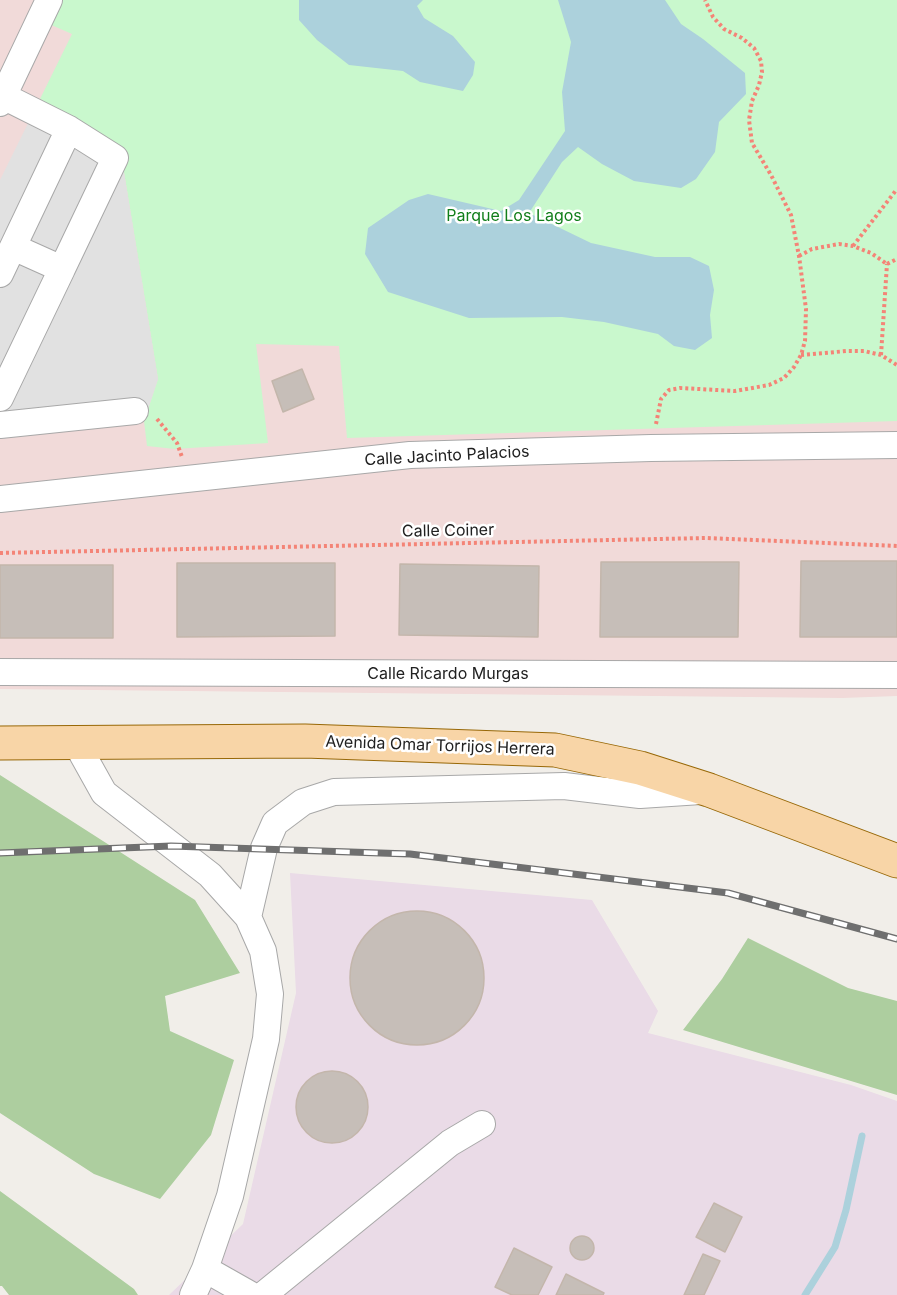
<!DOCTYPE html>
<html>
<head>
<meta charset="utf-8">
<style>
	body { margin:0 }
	canvas { display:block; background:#f1eee9 }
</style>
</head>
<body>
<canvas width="897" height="1295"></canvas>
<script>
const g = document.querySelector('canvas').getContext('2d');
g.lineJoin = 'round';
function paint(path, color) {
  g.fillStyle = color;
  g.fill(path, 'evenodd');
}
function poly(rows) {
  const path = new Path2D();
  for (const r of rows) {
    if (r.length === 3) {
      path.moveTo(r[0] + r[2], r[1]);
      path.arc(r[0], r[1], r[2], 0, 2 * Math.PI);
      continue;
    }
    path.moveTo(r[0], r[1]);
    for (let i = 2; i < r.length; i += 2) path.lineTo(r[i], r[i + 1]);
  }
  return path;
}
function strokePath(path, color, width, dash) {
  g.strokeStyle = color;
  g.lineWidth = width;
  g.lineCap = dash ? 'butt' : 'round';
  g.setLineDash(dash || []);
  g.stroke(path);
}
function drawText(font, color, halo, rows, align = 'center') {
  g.font = font + ' Inter,sans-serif';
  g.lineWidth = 5;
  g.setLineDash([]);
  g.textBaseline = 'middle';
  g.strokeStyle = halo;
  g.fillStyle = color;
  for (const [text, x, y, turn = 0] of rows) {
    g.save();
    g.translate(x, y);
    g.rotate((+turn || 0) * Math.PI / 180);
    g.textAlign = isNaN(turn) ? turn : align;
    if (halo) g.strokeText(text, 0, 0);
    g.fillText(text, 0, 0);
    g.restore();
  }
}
const commercial = poly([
	[0,0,897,0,897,696,842,698,0,689]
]);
const industrial = poly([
	[290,873,592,900,658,1011,648,1033,851,1085,897,1101,897,1295,169,1295,243,1224,296,993]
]);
const forest = poly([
	[0,775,195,900,240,973,165,996,170,1031,234,1060,211,1135,160,1199,94,1174,0,1113],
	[748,938,848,988,897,1001,897,1095,683,1030,722,979],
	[0,1191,134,1289,138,1295,9,1295,2,1286,0,1286]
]);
const park = poly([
	[62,0,897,0,897,421,347,438,339,346,256,344,268,443,175,449,147,446,144,421,158,379,121,154,40,99,72,34,49,24]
]);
const parking = poly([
	[40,99,121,154,158,379,144,421,0,439,0,180]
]);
const water = poly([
	[299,0,423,0,417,6,424,18,453,36,475,62,473,75,463,91,420,82,403,71,349,65,317,40,299,20],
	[558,0,665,0,681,24,703,39,745,73,746,94,719,122,715,152,696,179,681,188,634,181,602,164,578,147,562,162,529,213,591,243,655,257,690,257,709,266,714,290,710,315,712,338,695,350,674,346,658,334,604,322,562,317,469,318,388,292,365,254,368,228,409,200,428,194,501,211,519,200,565,131,562,92,571,42]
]);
const stream = poly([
	[805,1295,835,1247,846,1210,862,1136]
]);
const building = poly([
	[302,369,314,399,283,412,272,381,302,369],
	[801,561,897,561,897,637,800,637,801,561],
	[601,562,739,562,738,637,600,637,601,562],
	[177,563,335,563,335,636,177,637,177,563],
	[400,564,539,566,538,637,399,635,400,564],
	[0,565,113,565,113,638,0,638,0,565],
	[417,978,67],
	[332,1107,36],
	[714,1203,742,1217,725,1252,696,1237,714,1203],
	[582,1248,12],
	[514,1248,552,1267,538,1295,512,1295,495,1287,514,1248],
	[703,1254,720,1261,704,1295,684,1295,703,1254],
	[566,1274,604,1293,603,1295,556,1295,566,1274]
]);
const path = poly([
	[853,246,897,189],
	[799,256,812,249,839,244,853,246,871,253,887,264],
	[887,264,897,259],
	[801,355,847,351,864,351,881,355,897,365],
	[881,355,887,264],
	[157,419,177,443,182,457],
	[656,424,661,399,669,390,680,388,735,391,769,385,784,378,794,367,801,355,805,341,806,309,799,256,791,215,771,175,752,143,749,120,752,101,759,85,762,72,761,61,754,48,742,38,724,29,713,17,705,0],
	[0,553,705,538,897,546]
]);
const minor = poly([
	[3,96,69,129,115,158,62,269],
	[0,103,49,0],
	[0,274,69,129],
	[0,398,62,269,13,247],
	[0,425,135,411],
	[0,499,410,455,651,448,897,445],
	[0,672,897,675],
	[75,741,104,793,210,875,248,917,263,951,270,994,266,1039,230,1196,205,1269,193,1295],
	[248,917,264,848,275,823,303,802,334,792,564,786,640,795,701,791],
	[205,1269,251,1295],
	[263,1295,450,1143,482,1124]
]);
const major = poly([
	[0,743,305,741,555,750,640,768,709,790,897,861]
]);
const rail = poly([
	[0,853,171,846,410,854,728,893,897,939]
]);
const parkNames = [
	["Parque Los Lagos",514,216]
];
const streetNames = [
	["Calle Jacinto Palacios",447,456,-3],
	["Calle Coiner",448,531,-1],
	["Calle Ricardo Murgas",448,674],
	["Avenida Omar Torrijos Herrera",440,746,2]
];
paint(commercial, '#f1dad9');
paint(industrial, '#eadbe7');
paint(forest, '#adce9f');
paint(park, '#c9f8cd');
paint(parking, '#e1e1e1');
paint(water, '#acd1dc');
strokePath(stream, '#acd1dc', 7);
paint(building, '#c6beb8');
strokePath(building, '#c3b6ab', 1.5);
strokePath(minor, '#a8a8a8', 28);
strokePath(major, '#986807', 35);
strokePath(path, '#f48477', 4, [3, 3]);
strokePath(minor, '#fff', 26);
strokePath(major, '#f8d5a7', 33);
strokePath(rail, '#6f6f6f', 7);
strokePath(rail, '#fff', 4.5, [14]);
drawText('16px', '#117e1a', '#fff', parkNames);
drawText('16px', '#212121', '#fff', streetNames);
</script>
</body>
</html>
